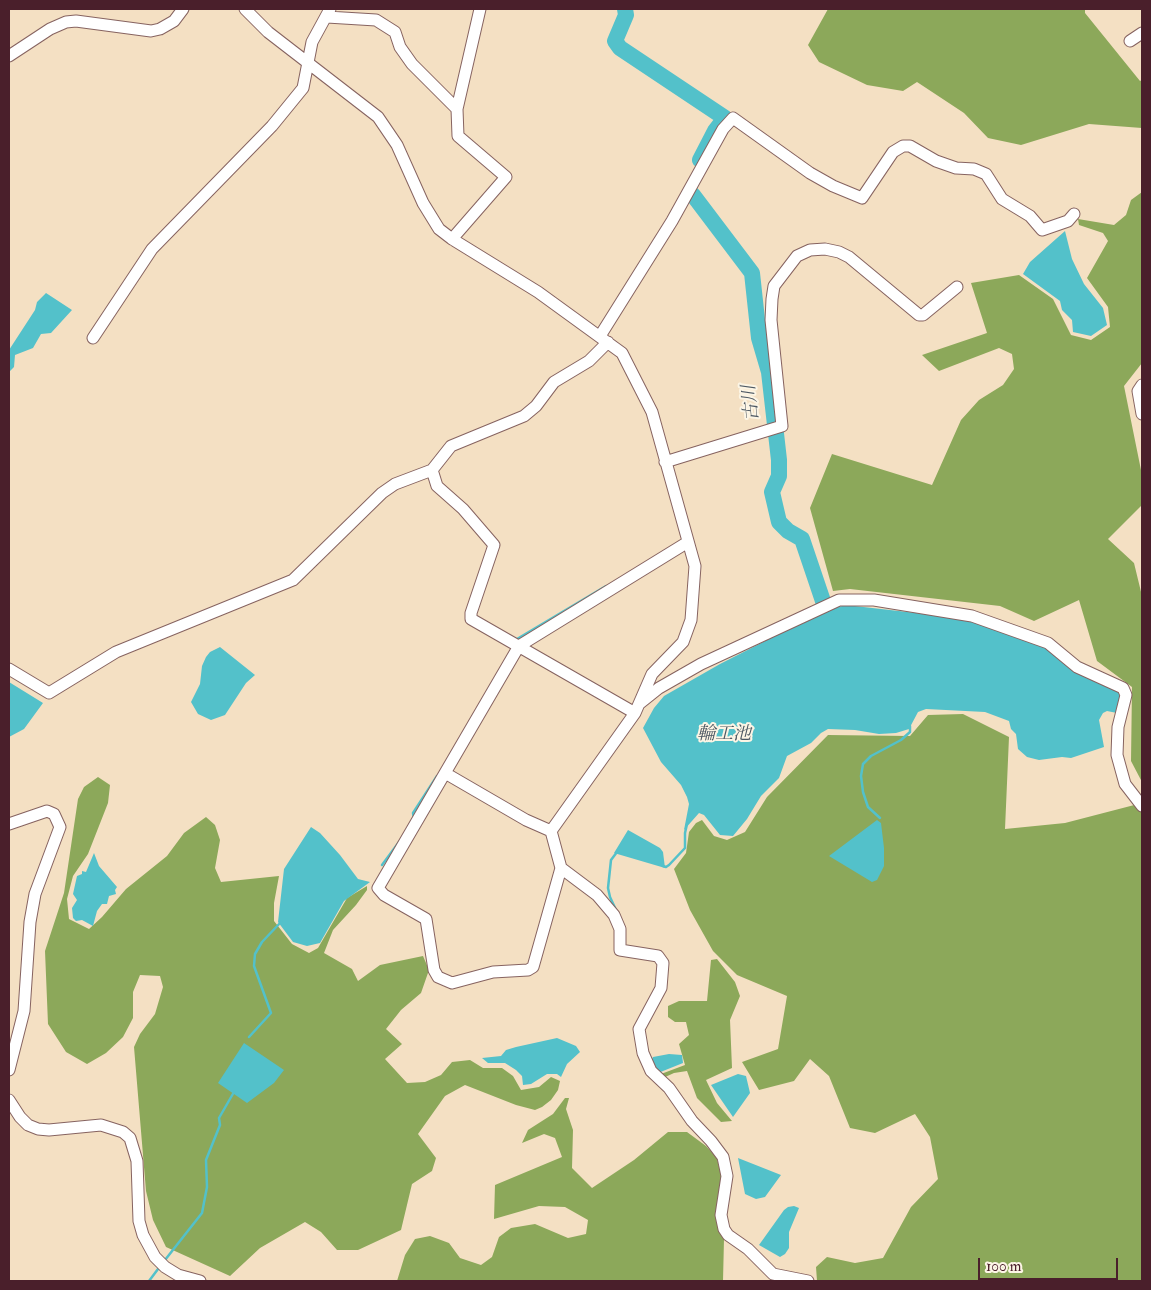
<!DOCTYPE html>
<html>
<head>
<meta charset="utf-8">
<style>
	body { margin:0 }
	#map { position:relative; width:1151px; height:1290px; overflow:hidden; background:#f4e0c3; font-family:"IM FELL Double Pica",serif }
	canvas { display:block }
	.frame { position:absolute; inset:0; border:10px solid #4a1f2b; pointer-events:none }
	.scale { position:absolute; left:978px; top:1258px; width:140px; height:22px; box-sizing:border-box; border:2px solid #4a1f2b; border-top:0; padding-left:6px; font-size:15px; line-height:18px; white-space:nowrap; color:#4a1f2b; -webkit-text-stroke:4px #fcf5e5; paint-order:stroke }
</style>
</head>
<body>
<div id="map">
<canvas width="1151" height="1290"></canvas>
<div class="frame"></div>
<div class="scale">100 m</div>
</div>
<script>
const g = document.querySelector('canvas').getContext('2d');
g.lineJoin = 'round';
function paint(path, color) {
  g.fillStyle = color;
  g.fill(path, 'evenodd');
}
function poly(rows) {
  const path = new Path2D();
  for (const r of rows) {
    path.moveTo(r[0], r[1]);
    for (let i = 2; i < r.length; i += 2) path.lineTo(r[i], r[i + 1]);
  }
  return path;
}
function strokePath(path, color, width, dash) {
  g.strokeStyle = color;
  g.lineWidth = width;
  g.lineCap = dash ? 'butt' : 'round';
  g.setLineDash(dash || []);
  g.stroke(path);
}
function drawText(font, color, halo, rows, align = 'center') {
  g.font = font + ' "IM FELL Double Pica","Noto Serif JP",serif';
  g.lineWidth = 4;
  g.setLineDash([]);
  g.textBaseline = 'middle';
  g.strokeStyle = halo;
  g.fillStyle = color;
  for (const [text, x, y, turn = 0] of rows) {
    g.save();
    g.translate(x, y);
    g.rotate((+turn || 0) * Math.PI / 180);
    g.textAlign = isNaN(turn) ? turn : align;
    if (halo) g.strokeText(text, 0, 0);
    g.fillText(text, 0, 0);
    g.restore();
  }
}
const forest = poly([
	[828,9,1085,9,1085,13,1140,81,1142,80,1142,128,1089,124,1021,145,988,138,964,113,917,82,903,91,867,85,819,62,808,45],
	[1142,192,1142,363,1124,386,1142,475,1142,505,1108,539,1134,563,1142,596,1142,782,1131,761,1132,687,1097,661,1079,600,1034,621,1000,606,850,589,833,591,810,508,832,454,932,485,961,420,979,400,1003,385,1014,369,1012,354,999,348,939,371,922,355,987,333,971,283,1019,275,1053,299,1071,335,1091,340,1110,327,1108,307,1087,278,1108,241,1103,233,1079,225,1078,219,1114,225,1126,215,1131,200],
	[963,714,1009,737,1005,829,1065,823,1142,803,1142,1281,817,1281,816,1267,827,1257,855,1263,883,1258,911,1207,938,1179,930,1137,915,1114,875,1133,850,1128,829,1076,810,1059,794,1081,759,1090,742,1062,778,1049,787,996,737,975,713,951,690,910,674,869,686,853,689,832,696,823,702,820,714,836,727,840,745,832,767,797,828,735,910,736,928,715],
	[98,777,110,785,108,803,88,854,73,876,67,899,69,919,89,929,102,917,126,889,167,856,184,833,206,817,215,825,220,840,215,868,221,882,279,876,274,903,274,921,292,944,309,953,318,948,347,898,367,886,367,890,356,905,333,930,324,953,352,969,358,981,380,965,423,956,429,970,421,993,401,1010,386,1029,402,1044,385,1059,407,1083,425,1082,441,1075,452,1062,470,1060,483,1068,502,1068,513,1076,521,1090,539,1087,551,1077,560,1081,558,1090,551,1100,542,1107,535,1110,516,1105,465,1085,445,1096,418,1134,436,1158,432,1171,412,1184,401,1230,358,1250,337,1250,321,1232,305,1222,260,1248,230,1276,166,1247,153,1220,146,1191,134,1047,140,1034,155,1014,163,987,160,976,140,975,133,992,133,1018,123,1037,106,1053,87,1064,66,1052,48,1024,45,951,64,893,78,799,84,787],
	[717,959,735,982,740,996,730,1020,732,1068,706,1080,717,1103,732,1121,721,1122,697,1098,687,1071,674,1073,663,1078,661,1074,685,1065,679,1044,689,1035,686,1022,675,1022,668,1017,668,1006,679,1001,707,1001,711,960],
	[565,1098,569,1098,566,1109,573,1130,572,1168,592,1188,634,1160,668,1132,687,1132,706,1146,717,1158,722,1180,717,1222,724,1239,723,1281,397,1281,405,1255,415,1239,430,1236,449,1243,460,1258,481,1265,492,1257,499,1237,511,1228,535,1224,568,1238,586,1234,588,1220,565,1207,539,1206,494,1219,495,1185,562,1157,555,1138,544,1134,522,1143,528,1130,553,1114]
]);
const water = poly([
	[1065,231,1072,259,1084,284,1103,308,1107,325,1091,336,1073,332,1072,320,1062,310,1060,301,1023,274,1030,262],
	[46,293,72,310,51,333,41,334,33,348,15,355,14,367,9,372,9,350,35,310,37,302],
	[846,605,960,618,1045,644,1119,692,1120,700,1117,713,1107,711,1103,713,1099,720,1104,747,1071,758,1062,757,1039,760,1027,757,1018,749,1016,734,1011,729,1009,721,985,712,926,709,918,712,909,729,896,733,879,734,855,730,828,729,821,733,811,743,787,756,779,778,761,796,747,819,733,836,720,835,704,815,699,813,684,830,689,804,687,797,681,785,661,762,643,728,654,708,664,696,720,664,826,610],
	[220,647,255,675,246,683,225,715,211,720,198,714,191,702,200,684,202,666,206,657,210,652],
	[9,682,43,703,24,729,9,737],
	[877,820,881,823,884,848,884,866,877,880,872,882,829,856],
	[311,827,320,833,340,855,358,879,370,882,344,901,320,943,307,946,293,942,278,922,284,869],
	[628,830,660,848,663,852,665,868,614,853],
	[94,853,99,866,117,887,115,890,116,894,109,896,107,904,102,904,97,911,93,926,82,920,76,921,73,918,72,908,77,900,73,894,77,876,82,874,82,871,86,872],
	[557,1038,576,1046,580,1052,567,1064,561,1077,557,1074,547,1074,531,1084,523,1085,522,1076,516,1070,505,1063,488,1063,482,1058,501,1056,506,1050,516,1047],
	[244,1043,284,1070,274,1083,247,1103,218,1083],
	[669,1054,682,1055,683,1063,658,1073,650,1063,653,1057],
	[738,1074,746,1076,750,1093,733,1117,711,1085],
	[738,1158,781,1175,765,1197,756,1199,745,1194],
	[794,1206,799,1208,789,1232,789,1248,785,1254,780,1257,759,1245,784,1210,788,1207]
]);
const stream = poly([
	[517,639,606,586],
	[880,818,868,807,863,792,861,776,863,764,871,756,901,740,910,732,910,726],
	[414,819,413,813,437,776],
	[382,865,399,842],
	[663,866,666,867,669,865,685,848,685,833,687,824],
	[616,910,610,897,608,888,611,860,617,852],
	[249,1037,271,1013,254,966,255,954,262,942,281,922],
	[165,1260,202,1213,207,1187,206,1160,220,1125,219,1118,234,1092],
	[149,1281,158,1269]
]);
const river = poly([
	[625,9,626,15,615,41,620,48,725,118,715,131,700,160],
	[693,195,752,273,759,338,769,372,779,460,779,476,772,492,779,522,788,531,802,539,826,610]
]);
const minor = poly([
	[245,9,268,32,378,117,397,145,423,203,439,229,452,239,538,292,622,353,652,412,695,566,691,620,683,642,652,674,635,713,551,831,561,868,597,895,614,915,620,929,620,950,658,956,663,963,661,988,639,1029,643,1053,651,1071,669,1088,692,1121,711,1141,723,1157,727,1176,721,1215,724,1229,728,1235,748,1249,773,1274,808,1281],
	[327,17,376,20,395,32,400,47,412,64,457,109],
	[1130,41,1142,33],
	[9,56,50,29,66,22,76,21,151,31,160,29,174,21,183,9],
	[452,239,506,177,458,136,457,109,480,9],
	[600,336,672,221,723,129,733,118,810,173,833,186,862,198,893,152,903,146,910,146,936,161,956,168,974,169,986,174,1002,199,1030,216,1042,230,1068,221,1074,214],
	[93,338,152,249,272,126,303,88,312,42,330,9],
	[1142,385,1138,391,1142,414],
	[665,462,782,426,771,320,772,299,774,286,797,256,810,250,825,249,839,252,849,257,919,315,923,315,957,287],
	[432,470,437,486,463,509,494,545,471,613,471,619,635,713],
	[9,669,49,693,116,652,293,580,382,493,395,484,432,470,451,446,524,416,536,406,554,382,589,361,608,342],
	[639,704,659,688,701,664,839,600,874,600,972,616,1048,643,1077,667,1123,688,1126,695,1118,727,1117,755,1125,784,1142,806],
	[445,773,526,820,551,831],
	[9,824,47,811,54,814,60,827,35,894,30,922,24,1011,9,1070],
	[561,868,533,967,528,970,493,972,452,983,438,977,434,970,426,919,384,895,378,888,519,646,688,542],
	[9,1100,20,1117,28,1125,38,1129,49,1130,101,1125,123,1132,130,1138,137,1161,139,1221,143,1235,155,1257,165,1267,178,1275,200,1281]
]);
const waterNames = [
	["古川",752,403,-96],
	["輪工池",724,735]
];
paint(forest, '#8ca85a');
paint(water, '#53c1ca');
strokePath(stream, '#53c1ca', 2.5);
strokePath(river, '#53c1ca', 16);
strokePath(minor, '#866360', 13);
strokePath(minor, '#fff', 11);
drawText('italic 18px', '#4d5863', '#fcf5e5', waterNames);
</script>
</body>
</html>
